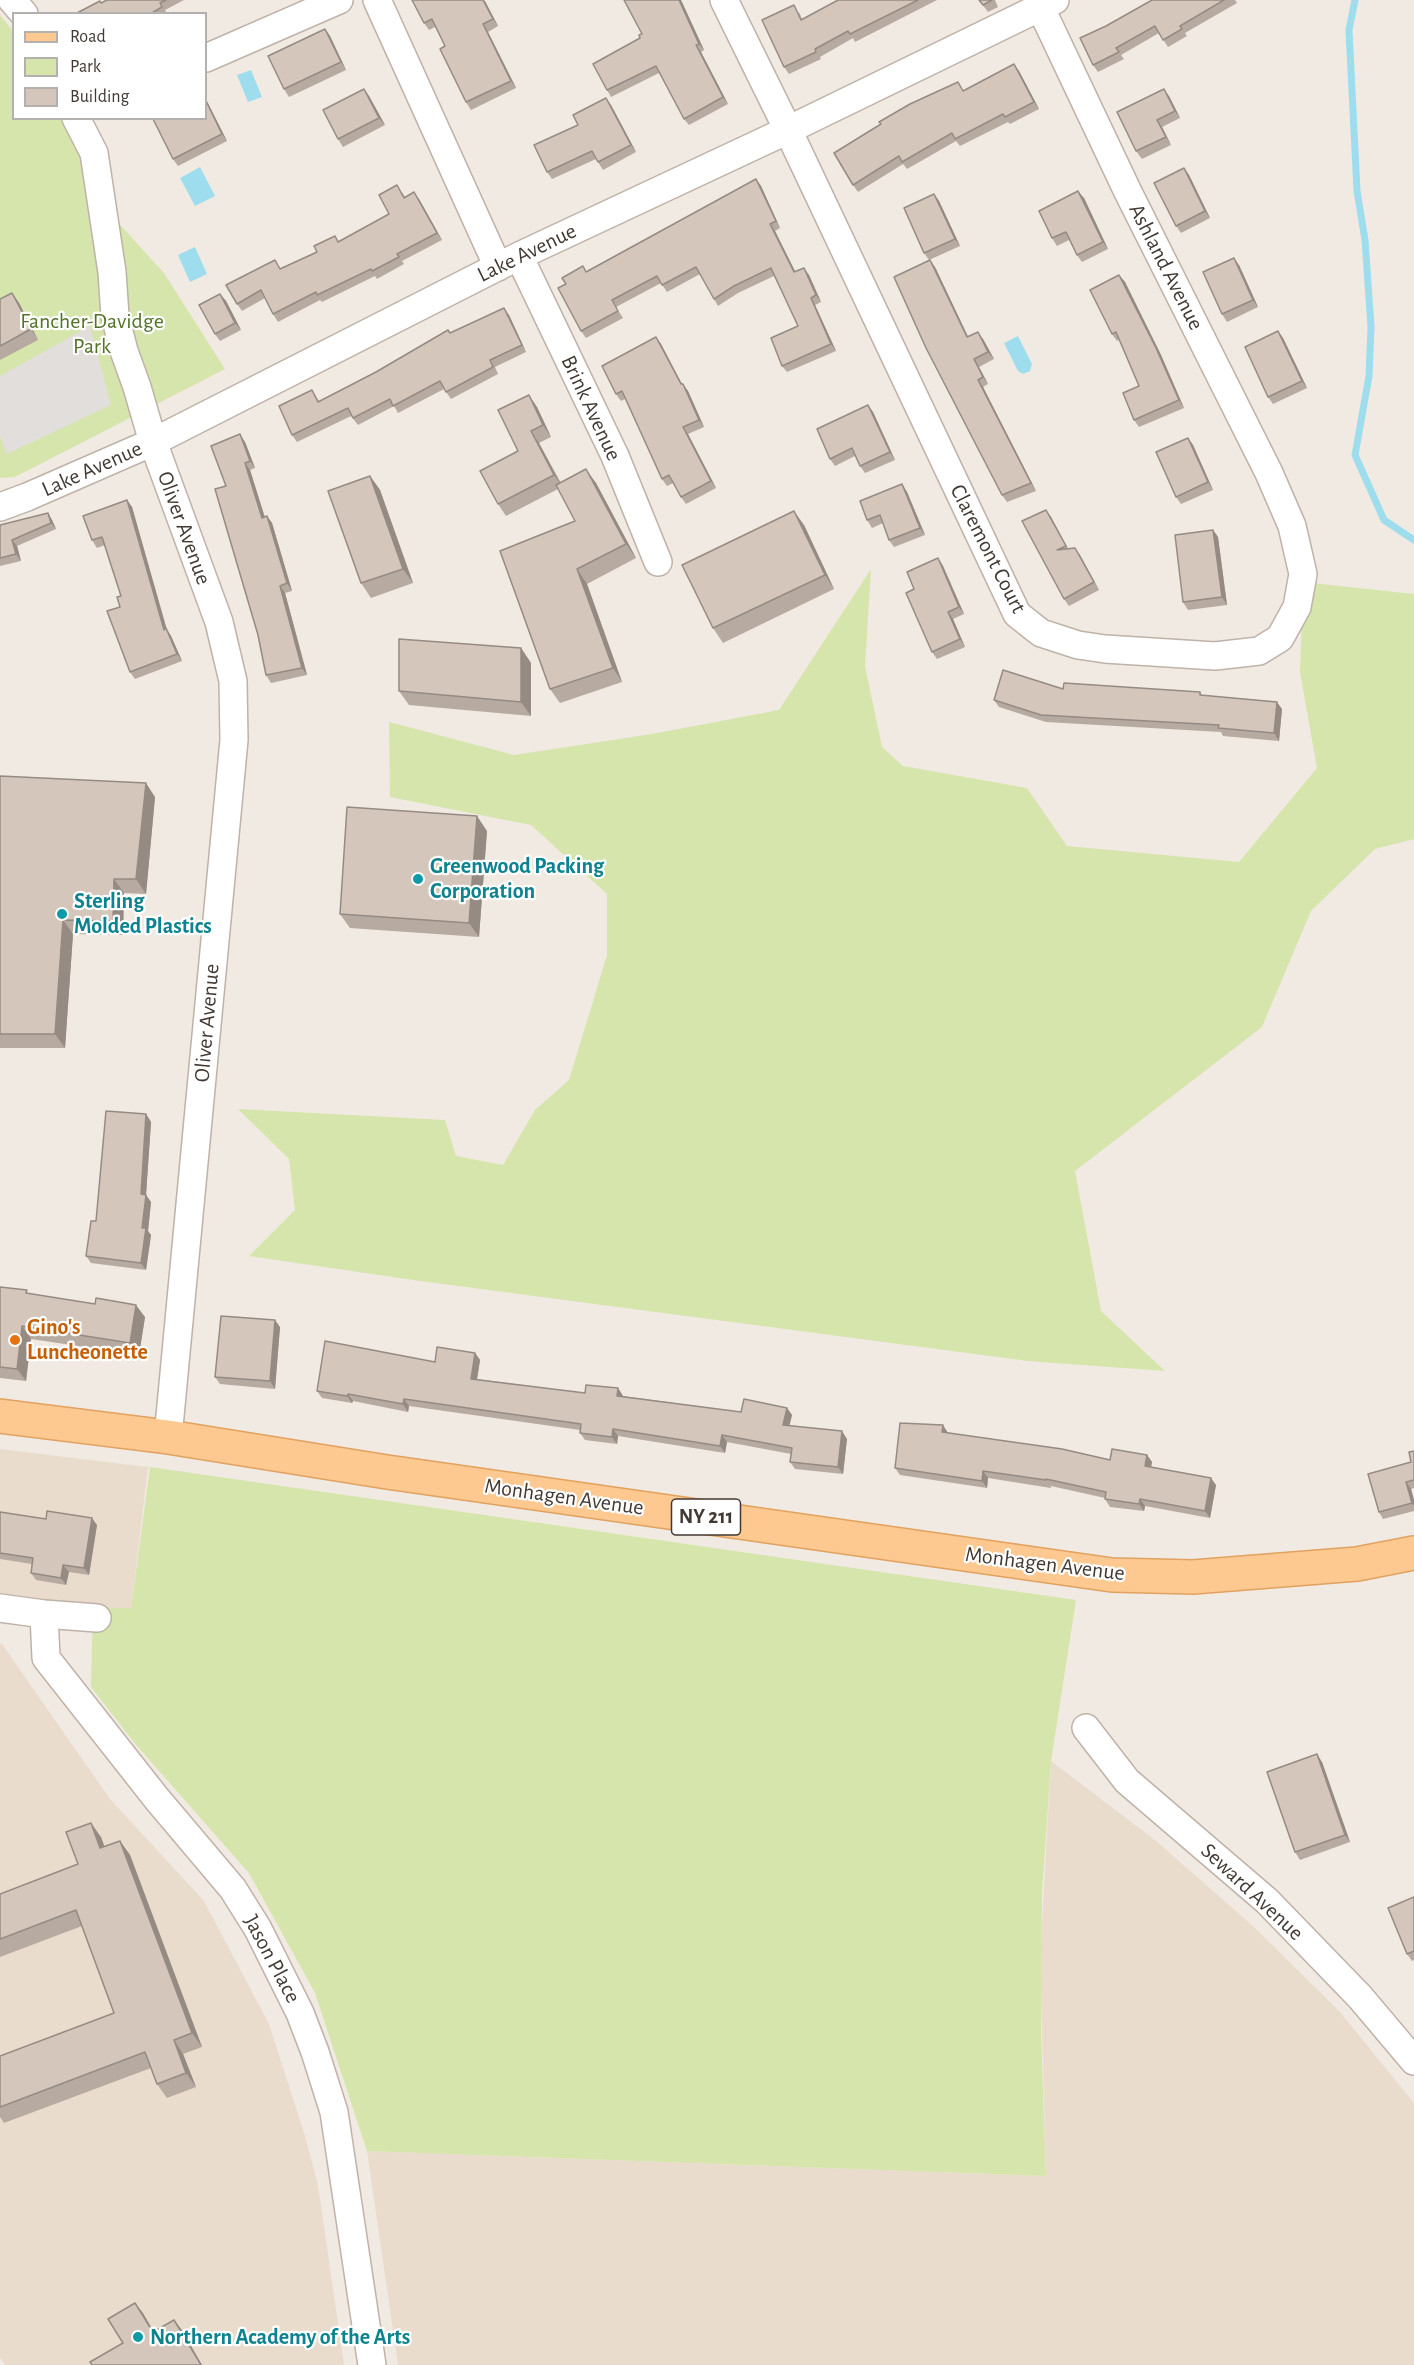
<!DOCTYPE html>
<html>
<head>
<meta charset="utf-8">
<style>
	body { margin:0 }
	#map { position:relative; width:1414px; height:2365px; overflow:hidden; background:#f1eae2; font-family:"Alegreya Sans",sans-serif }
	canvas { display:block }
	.legend { position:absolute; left:12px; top:12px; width:195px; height:108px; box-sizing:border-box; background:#fff; border:2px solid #b3b0ad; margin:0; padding:8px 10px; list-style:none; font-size:18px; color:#423933 }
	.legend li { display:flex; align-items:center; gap:12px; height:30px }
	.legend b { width:30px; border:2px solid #b3b0ad }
</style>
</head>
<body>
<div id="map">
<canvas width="1414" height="2365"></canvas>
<ul class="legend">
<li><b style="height:8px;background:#fdc990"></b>Road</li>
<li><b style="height:16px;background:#d6e5ab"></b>Park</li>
<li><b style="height:16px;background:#d5c6bb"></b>Building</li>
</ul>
</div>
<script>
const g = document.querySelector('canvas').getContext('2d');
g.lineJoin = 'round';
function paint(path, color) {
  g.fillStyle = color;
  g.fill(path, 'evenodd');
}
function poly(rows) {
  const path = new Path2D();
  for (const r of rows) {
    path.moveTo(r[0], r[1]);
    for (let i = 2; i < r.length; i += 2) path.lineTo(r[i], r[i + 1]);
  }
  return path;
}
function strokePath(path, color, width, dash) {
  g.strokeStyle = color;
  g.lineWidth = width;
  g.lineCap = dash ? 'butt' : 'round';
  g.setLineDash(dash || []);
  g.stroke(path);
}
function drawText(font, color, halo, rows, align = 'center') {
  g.font = font + ' "Alegreya Sans",sans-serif';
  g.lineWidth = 4.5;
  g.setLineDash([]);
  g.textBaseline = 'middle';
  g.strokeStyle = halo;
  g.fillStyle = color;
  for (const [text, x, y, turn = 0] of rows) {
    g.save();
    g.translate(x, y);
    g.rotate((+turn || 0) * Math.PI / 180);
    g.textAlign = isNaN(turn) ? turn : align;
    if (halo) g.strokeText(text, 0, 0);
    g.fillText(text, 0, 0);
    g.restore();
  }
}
const education = poly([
	[0,1449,148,1467,131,1610,0,1595],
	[0,1643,2,1644,110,1799,204,1901,269,2024,305,2136,318,2185,344,2365,5,2365,0,2357],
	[1051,1761,1155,1840,1253,1926,1340,2012,1414,2103,1414,2365,398,2365,367,2151,1046,2176,1040,1961]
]);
const green = poly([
	[0,15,13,31,14,118,61,119,114,218,164,273,225,369,15,477,0,478],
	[871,569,865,666,882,747,903,766,1027,788,1067,846,1239,862,1317,768,1300,672,1303,582,1414,594,1414,839,1375,849,1311,911,1262,1027,1075,1171,1101,1311,1165,1371,1028,1361,420,1281,249,1256,295,1210,289,1159,238,1109,445,1120,456,1156,503,1165,535,1110,569,1080,607,955,607,894,531,825,390,797,389,722,514,755,652,734,779,710],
	[150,1467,1076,1600,1051,1761,1042,1894,1041,2033,1046,2176,367,2151,315,1993,249,1873,137,1746,91,1687,93,1606,131,1609]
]);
const parking = poly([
	[90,326,111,405,7,454,0,437,0,376]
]);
const water = poly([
	[251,70,262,97,248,102,237,75],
	[200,167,215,196,195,206,180,178],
	[195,247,207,274,190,282,178,255],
	[1018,336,1032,364,1030,371,1023,374,1018,371,1004,343]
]);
const stream = poly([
	[1355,0,1349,30,1357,191,1365,240,1371,327,1369,376,1355,455,1384,520,1414,540]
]);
const street = poly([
	[12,0,24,14],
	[377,0,498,267],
	[724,0,788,130,1017,614,1041,633,1078,645,1105,649,1215,656,1259,651,1280,638,1297,607,1303,574,1292,526,1269,473,1127,190,1037,0],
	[206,58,339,0],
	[76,118,94,153,112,272,115,316,124,351,137,387,153,442,219,622,233,681,234,740,168,1437],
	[519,256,615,456,658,562],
	[0,507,27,497,153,442,519,256,788,130,1055,0],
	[0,1608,44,1614,97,1618],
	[44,1614,46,1658,157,1799,233,1889,258,1929,300,2013,315,2052,334,2112,372,2365],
	[1086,1728,1127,1781,1267,1901,1360,1997,1414,2061]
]);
const primary = poly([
	[0,1416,168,1437,387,1472,1112,1575,1193,1577,1357,1564,1414,1553]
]);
const wall = poly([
	[107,0,184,0,165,10,167,14,75,14],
	[412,0,484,0,498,26,488,32,516,88,471,110,466,102,445,46,435,27,429,30,424,23],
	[681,0,704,50,701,52,728,104,689,125,684,119,659,73,611,97,607,90,640,38,642,34],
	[838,0,937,0,855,42,853,38,820,57,821,59,789,74,784,67,799,12,802,19],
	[979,0,995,0,998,7,988,12],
	[1152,0,1235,0,1237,3,1185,33,1187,36,1168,47,1159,33,1121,55,1124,59,1098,72,1093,65,1106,26],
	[325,29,330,36,346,70,289,97,284,89],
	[1019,71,1039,109,1010,124,1008,122,960,146,956,141,907,169,903,164,858,192,853,185,964,90],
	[364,89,369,96,385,125,343,147,338,139],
	[1169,96,1180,118,1162,127,1171,145,1142,159,1136,151],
	[206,99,227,141,178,166,173,159,206,118],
	[611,105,636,152,603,170,596,159,552,179,547,172,578,125],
	[1184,168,1189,175,1210,218,1181,233,1176,226],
	[756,179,761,186,780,228,775,231,795,272,809,275,821,302,815,305,836,351,787,372,782,366,798,326,774,276,738,293,718,306,700,274,667,292,661,283,616,307,623,318,586,338,581,331,566,284,587,271],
	[402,192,405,197,419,199,442,240,402,261,404,264,377,279,375,276,322,302,320,300,278,322,273,314,265,298,242,311,237,304,281,268,317,252,335,236,339,242,389,214],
	[934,194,939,201,960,246,929,260,924,253],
	[1084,198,1108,249,1082,262,1077,255,1069,240,1057,246,1052,238],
	[1239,265,1258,307,1227,322,1222,314],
	[935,267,968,337,983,339,994,359,979,367,988,384,983,387,1036,491,1007,502,1002,495],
	[1119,275,1125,282,1161,355,1184,408,1139,427,1134,420,1139,386,1119,340,1117,341,1112,334],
	[12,293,19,303,38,340,0,360,0,299],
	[220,294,226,301,241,330,220,341,215,334],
	[509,315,526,352,495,367,498,374,451,399,444,389,398,413,394,406,358,425,351,416,297,442,292,435,312,390,319,401,376,372,448,330,450,333],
	[1278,331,1283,338,1307,388,1273,404,1268,397],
	[656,337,661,344,682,384,688,391,704,427,688,434,716,488,686,504,681,497,673,483,667,486,662,479,625,399,621,401,616,394],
	[537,407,551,437,539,443,561,483,596,483,636,558,587,584,622,682,560,703,550,689,575,521,558,489,506,516,498,504,518,451],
	[873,412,895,460,865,473,860,466,855,456,835,466,830,459],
	[1188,438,1193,445,1213,490,1181,504,1176,497],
	[245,442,255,468,250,470,265,517,267,516,272,523,292,591,285,593,307,675,271,683,266,675,226,486],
	[370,476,380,490,413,583,371,598,361,583],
	[902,484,907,492,925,535,894,547,889,540,883,523,872,528,867,520],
	[127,500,132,507,166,628,171,636,182,661,135,679,130,672,120,607,121,596,105,545,97,548,92,540],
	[1046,510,1051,517,1068,549,1080,555,1099,590,1069,606,1064,599],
	[48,513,52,520,56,529,17,546,21,561,0,566,0,525],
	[804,525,834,589,723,643,713,628],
	[1213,530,1218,537,1227,605,1188,610,1183,602],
	[938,558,943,566,964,614,953,619,965,647,937,659,932,652,914,589],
	[521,648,531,663,531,716,409,705,399,691],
	[1063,689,1200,692,1202,695,1282,709,1279,741,1223,736,1221,732,1046,722,999,707,994,700],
	[0,776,155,797,146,894,124,893,123,935,73,934,65,1048,0,1048],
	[487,831,479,937,350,928,340,914],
	[146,1114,151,1122,146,1195,151,1202,148,1231,151,1235,146,1270,91,1263,86,1256,96,1221],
	[0,1287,29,1294,145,1317,139,1355,31,1339,26,1381,0,1378],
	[280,1327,275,1389,220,1384,215,1377],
	[475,1353,480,1360,477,1379,585,1393,618,1388,623,1396,741,1412,787,1408,792,1415,789,1426,847,1439,843,1474,795,1469,790,1462,791,1454,727,1442,725,1453,618,1436,617,1444,585,1440,580,1433,580,1430,409,1406,408,1412,353,1401,352,1403,322,1398,317,1391],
	[948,1433,1110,1460,1147,1455,1152,1462,1151,1467,1216,1485,1210,1518,1145,1506,1144,1511,1110,1507,1105,1499,1105,1498,1051,1486,1051,1488,988,1478,987,1488,900,1475,895,1468],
	[1414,1451,1414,1488,1411,1489,1414,1500,1414,1511,1383,1519,1379,1512,1411,1462],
	[0,1512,46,1519,97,1525,89,1575,69,1572,66,1585,36,1580,31,1573,32,1564,0,1559],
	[1322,1762,1350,1842,1300,1860,1295,1852],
	[101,1837,104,1847,120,1841,130,1855,202,2047,183,2054,196,2087,167,2098,157,2084,151,2068,4,2123,0,2117,0,2056,114,2013,82,1926,0,1957,0,1894,78,1864],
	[1414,1897,1414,1960,1412,1961,1407,1954]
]);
const shadedWall = poly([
	[483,0,485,1,498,26,493,19],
	[679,0,681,0,704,50,699,44],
	[483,24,488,32,516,88,511,81],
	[325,29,330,36,346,70,341,62],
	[696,45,701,52,728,104,723,97],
	[1014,64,1019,71,1039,109,1034,102],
	[364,89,369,96,385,125,379,118],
	[1164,89,1169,96,1180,118,1175,111],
	[606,98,611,105,636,152,631,145],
	[206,99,207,102,227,141,222,134,206,101],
	[1157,120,1162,127,1171,145,1166,137],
	[1184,168,1189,175,1210,218,1205,211],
	[756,179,761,186,780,228,776,221],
	[1078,191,1084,198,1108,249,1103,242],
	[414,192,419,199,442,240,437,233],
	[934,194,939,201,960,246,955,239],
	[770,224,775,231,799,279,794,272],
	[1234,258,1239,265,1258,307,1253,300],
	[930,260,935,267,972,345,967,337],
	[804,268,809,275,821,302,816,295],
	[1119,275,1125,282,1161,355,1184,408,1179,400],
	[12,293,19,303,38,340,31,329],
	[220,294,226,301,241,330,235,323],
	[811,298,815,305,836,351,831,344],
	[504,308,509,315,526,352,522,345],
	[1278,331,1283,338,1307,388,1302,381],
	[978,332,983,339,994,359,988,352],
	[656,337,661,344,686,392,681,384],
	[974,359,979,367,988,384,983,377],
	[978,380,983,387,1036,491,1031,483],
	[683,384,688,391,704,427,699,420],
	[529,395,537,407,551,437,543,425],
	[868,405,873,412,895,460,890,452],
	[683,427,688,434,716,488,711,481],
	[531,431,539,443,562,487,554,475],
	[240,434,245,442,255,468,250,461],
	[1188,438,1193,445,1213,490,1208,482],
	[245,463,250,470,267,525,262,518],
	[586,469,596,483,636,558,626,544],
	[370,476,380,490,413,583,403,569],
	[902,484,907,492,925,535,920,528],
	[127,500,132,507,169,637,164,630],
	[1046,510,1051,517,1071,554,1066,546],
	[794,511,804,525,834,589,825,575],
	[48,513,52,520,56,529,51,523],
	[267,516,272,523,292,591,287,583],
	[1213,530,1218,537,1227,605,1222,597],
	[12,540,17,546,21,561,16,554],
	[1075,548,1080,555,1099,590,1094,582],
	[938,558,943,566,964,614,959,607],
	[577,569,587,584,622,682,613,668],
	[280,586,285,593,307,675,302,668],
	[948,612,953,619,965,647,960,639],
	[166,628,171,636,182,661,177,654],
	[521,648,531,663,531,716,521,702],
	[1277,702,1282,709,1279,741,1274,733],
	[146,783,155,797,146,894,136,879],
	[477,816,487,831,479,937,469,923],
	[114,879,124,893,123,935,113,921],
	[63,920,73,934,65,1048,55,1034],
	[146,1114,151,1122,146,1195,151,1202,148,1231,151,1235,146,1270,141,1263,142,1228,141,1194],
	[136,1305,145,1317,139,1355,130,1343],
	[275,1320,280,1327,275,1389,270,1381],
	[22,1326,31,1339,26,1381,17,1369],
	[475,1353,480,1360,476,1386,471,1379],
	[618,1388,623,1396,622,1403,617,1396],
	[348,1394,353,1401,352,1403,347,1396],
	[404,1399,409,1406,408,1412,403,1404],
	[787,1408,792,1415,788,1432,783,1425],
	[943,1425,948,1433,942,1432],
	[613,1429,618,1436,617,1444,612,1437],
	[842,1431,847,1439,843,1474,838,1467],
	[722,1435,727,1442,725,1453,720,1446],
	[1147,1455,1152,1462,1150,1473,1145,1466],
	[983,1471,988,1478,987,1488,982,1481],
	[1211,1478,1216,1485,1210,1518,1205,1511],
	[1406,1482,1411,1489,1414,1500,1414,1506,1412,1503],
	[1140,1499,1145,1506,1144,1511,1139,1504],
	[92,1518,97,1525,89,1575,84,1568],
	[63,1565,69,1572,66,1585,61,1578],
	[1317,1754,1322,1762,1350,1842,1345,1835],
	[91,1823,101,1837,110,1862,100,1848],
	[120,1841,130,1855,202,2047,192,2033],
	[174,2040,183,2054,196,2087,186,2073],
	[135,2303,143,2313,160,2343,153,2332],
	[174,2320,182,2330,202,2365,201,2365]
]);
const building = poly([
	[107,0,166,0,160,3,162,7,150,14,75,14,100,1,101,3,107,0],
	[412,0,483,0,493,19,483,24,511,81,466,102,440,49,445,46,432,19,424,23,412,0],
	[624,0,679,0,699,44,696,45,723,97,684,119,656,66,607,90,593,64,640,38,639,35,642,34,624,0],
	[838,0,918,0,850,34,848,31,815,49,816,52,784,67,762,20,794,5,801,20,838,0],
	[979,0,992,0,983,5,979,0],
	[1152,0,1224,0,1180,26,1182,29,1163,40,1155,26,1116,48,1119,52,1093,65,1080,38,1106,26,1152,0],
	[325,29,341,62,284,89,268,56,325,29],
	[1014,64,1034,102,1005,117,1003,114,955,139,952,133,902,162,899,156,853,185,834,153,881,124,879,122,910,104,958,82,963,91,1014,64],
	[364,89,379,118,338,139,323,110,364,89],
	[1164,89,1175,111,1157,120,1166,137,1136,151,1117,112,1164,89],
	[606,98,631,145,598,162,592,151,547,172,534,145,578,125,573,115,606,98],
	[206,101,222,134,173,159,153,119,154,118,206,118,206,101],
	[1184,168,1205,211,1176,226,1154,183,1184,168],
	[756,179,776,221,770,224,794,272,804,268,816,295,811,298,831,344,782,366,771,338,798,326,771,268,734,286,714,299,696,267,662,285,657,276,612,300,618,311,581,331,558,288,566,284,562,278,583,266,586,272,756,179],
	[397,185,404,198,414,192,437,233,397,254,399,257,372,271,371,269,317,295,316,292,273,314,261,290,237,304,226,285,275,260,280,269,317,252,314,246,335,236,338,242,389,214,379,195,397,185],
	[1078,191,1103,242,1077,255,1066,232,1052,238,1039,211,1078,191],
	[934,194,955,239,924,253,904,208,934,194],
	[1234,258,1253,300,1222,314,1203,272,1234,258],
	[930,260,967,337,978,332,988,352,974,359,983,377,978,380,1031,483,1002,495,926,348,894,277,930,260],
	[1119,275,1156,348,1179,400,1134,420,1123,393,1139,386,1116,332,1112,334,1090,290,1119,275],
	[12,293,31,329,0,346,0,299,12,293],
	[220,294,235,323,215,334,199,305,220,294],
	[504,308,522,345,490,360,493,367,446,392,440,381,393,406,390,399,353,418,348,408,292,435,279,406,312,390,318,402,376,372,448,330,450,333,504,308],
	[1278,331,1302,381,1268,397,1245,347,1278,331],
	[656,337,681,384,683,384,699,420,683,427,711,481,681,497,669,475,662,479,622,391,616,394,602,366,656,337],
	[529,395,543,425,531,431,554,475,498,504,480,471,518,451,498,410,529,395],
	[868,405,890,452,860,466,852,448,830,459,817,429,868,405],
	[240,434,250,461,245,463,262,518,267,516,287,583,280,586,302,668,266,675,258,635,215,489,226,486,211,446,240,434],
	[1188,438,1208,482,1176,497,1156,452,1188,438],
	[586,469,626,544,577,569,613,668,550,689,500,551,575,521,556,485,586,469],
	[370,476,403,569,361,583,328,491,370,476],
	[902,484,920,528,889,540,880,515,867,520,860,501,902,484],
	[127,500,164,630,166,628,177,654,130,672,107,611,120,607,117,597,121,596,102,537,92,540,83,516,127,500],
	[1046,510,1066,546,1057,550,1075,548,1094,582,1064,599,1022,521,1046,510],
	[794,511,825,575,713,628,682,565,794,511],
	[48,513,51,523,12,540,16,554,0,558,0,525,48,513],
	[1213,530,1222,597,1183,602,1175,535,1213,530],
	[938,558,959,607,948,612,960,639,932,652,906,593,914,589,907,572,938,558],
	[399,639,521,648,521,702,399,691,399,639],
	[1003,670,1063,689,1064,683,1200,692,1200,695,1277,702,1274,733,1218,728,1219,725,1041,715,994,700,1003,670],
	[0,776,146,783,136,879,114,879,113,921,63,920,55,1034,0,1034,0,776],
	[347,807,477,816,469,923,340,914,347,807],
	[106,1111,146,1114,141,1194,146,1195,142,1228,146,1228,141,1263,86,1256,91,1221,96,1221,106,1111],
	[0,1287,27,1290,26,1293,95,1304,96,1298,136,1305,130,1343,22,1326,17,1369,0,1367,0,1287],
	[221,1316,275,1320,270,1381,215,1377,221,1316],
	[325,1341,435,1362,437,1347,475,1353,471,1379,585,1393,586,1385,618,1388,617,1396,741,1412,744,1399,787,1408,783,1425,842,1431,838,1467,790,1462,792,1448,722,1435,720,1446,613,1429,612,1437,580,1433,581,1424,404,1399,403,1404,348,1394,347,1396,317,1391,325,1341],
	[900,1423,943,1425,942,1432,1062,1449,1110,1460,1112,1449,1147,1455,1145,1466,1211,1478,1205,1511,1140,1499,1139,1504,1105,1499,1106,1492,1046,1479,1046,1480,983,1471,982,1481,895,1468,900,1423],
	[1414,1451,1414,1480,1406,1482,1412,1503,1379,1512,1368,1474,1411,1462,1409,1452,1414,1451],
	[47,1511,92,1518,84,1568,63,1565,61,1578,31,1573,33,1558,0,1553,0,1512,46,1519,47,1511],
	[1317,1754,1345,1835,1295,1852,1267,1772,1317,1754],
	[91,1823,100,1848,120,1841,192,2033,174,2040,186,2073,157,2084,145,2052,0,2107,0,2056,114,2013,76,1910,0,1939,0,1894,78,1864,66,1832,91,1823],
	[1414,1897,1414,1951,1407,1954,1388,1908,1414,1897],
	[135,2303,153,2332,174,2320,201,2365,92,2365,90,2362,123,2343,108,2319,135,2303]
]);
const markers = [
	[418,879,6,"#0f9aa8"],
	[62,914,6,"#0f9aa8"],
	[15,1340,6,"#e8710a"],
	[138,2337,6,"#0f9aa8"]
];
const shields = [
	[706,1517,69]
];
const shieldNames = [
	["NY 211",706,1517]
];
const streetNames = [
	["Lake Avenue",527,253,-26],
	["Ashland Avenue",1166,267,63],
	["Brink Avenue",591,408,65],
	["Lake Avenue",92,469,-24],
	["Oliver Avenue",184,528,70],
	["Claremont Court",988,549,63],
	["Oliver Avenue",207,1023,-85],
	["Monhagen Avenue",564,1497,8],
	["Monhagen Avenue",1045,1564,7],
	["Seward Avenue",1252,1892,43],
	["Jason Place",272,1959,62]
];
const parkNames = [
	["Fancher-Davidge",92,321],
	["Park",92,346]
];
const cultureNames = [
	["Greenwood Packing",430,866],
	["Corporation",430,891],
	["Sterling",74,901],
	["Molded Plastics",74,926],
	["Northern Academy of the Arts",150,2337]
];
const foodNames = [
	["Gino's",27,1327],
	["Luncheonette",27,1352]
];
paint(education, '#eadccc');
paint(green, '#d6e5ab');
paint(parking, '#e1dedb');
paint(water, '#9eddee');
strokePath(stream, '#9eddee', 7);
strokePath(street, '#bfb2a8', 30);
strokePath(primary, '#e1a260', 36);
strokePath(street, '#fff', 27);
strokePath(primary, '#fdc990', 33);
paint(wall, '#b7aaa1');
paint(shadedWall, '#958b83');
paint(building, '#d5c6bb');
strokePath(building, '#958b83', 1.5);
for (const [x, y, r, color] of markers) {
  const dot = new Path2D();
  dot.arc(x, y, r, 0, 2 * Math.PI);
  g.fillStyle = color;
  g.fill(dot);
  strokePath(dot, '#fff', 2);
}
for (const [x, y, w] of shields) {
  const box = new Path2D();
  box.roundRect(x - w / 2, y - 18, w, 36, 4.5);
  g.fillStyle = '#fff';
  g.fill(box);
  strokePath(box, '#423933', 1.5);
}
drawText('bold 21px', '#423933', null, shieldNames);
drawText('22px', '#423933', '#fff', streetNames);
drawText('22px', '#527228', '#fff', parkNames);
drawText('bold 22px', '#0d838f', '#fff', cultureNames, 'left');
drawText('bold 22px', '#c56008', '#fff', foodNames, 'left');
</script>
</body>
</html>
